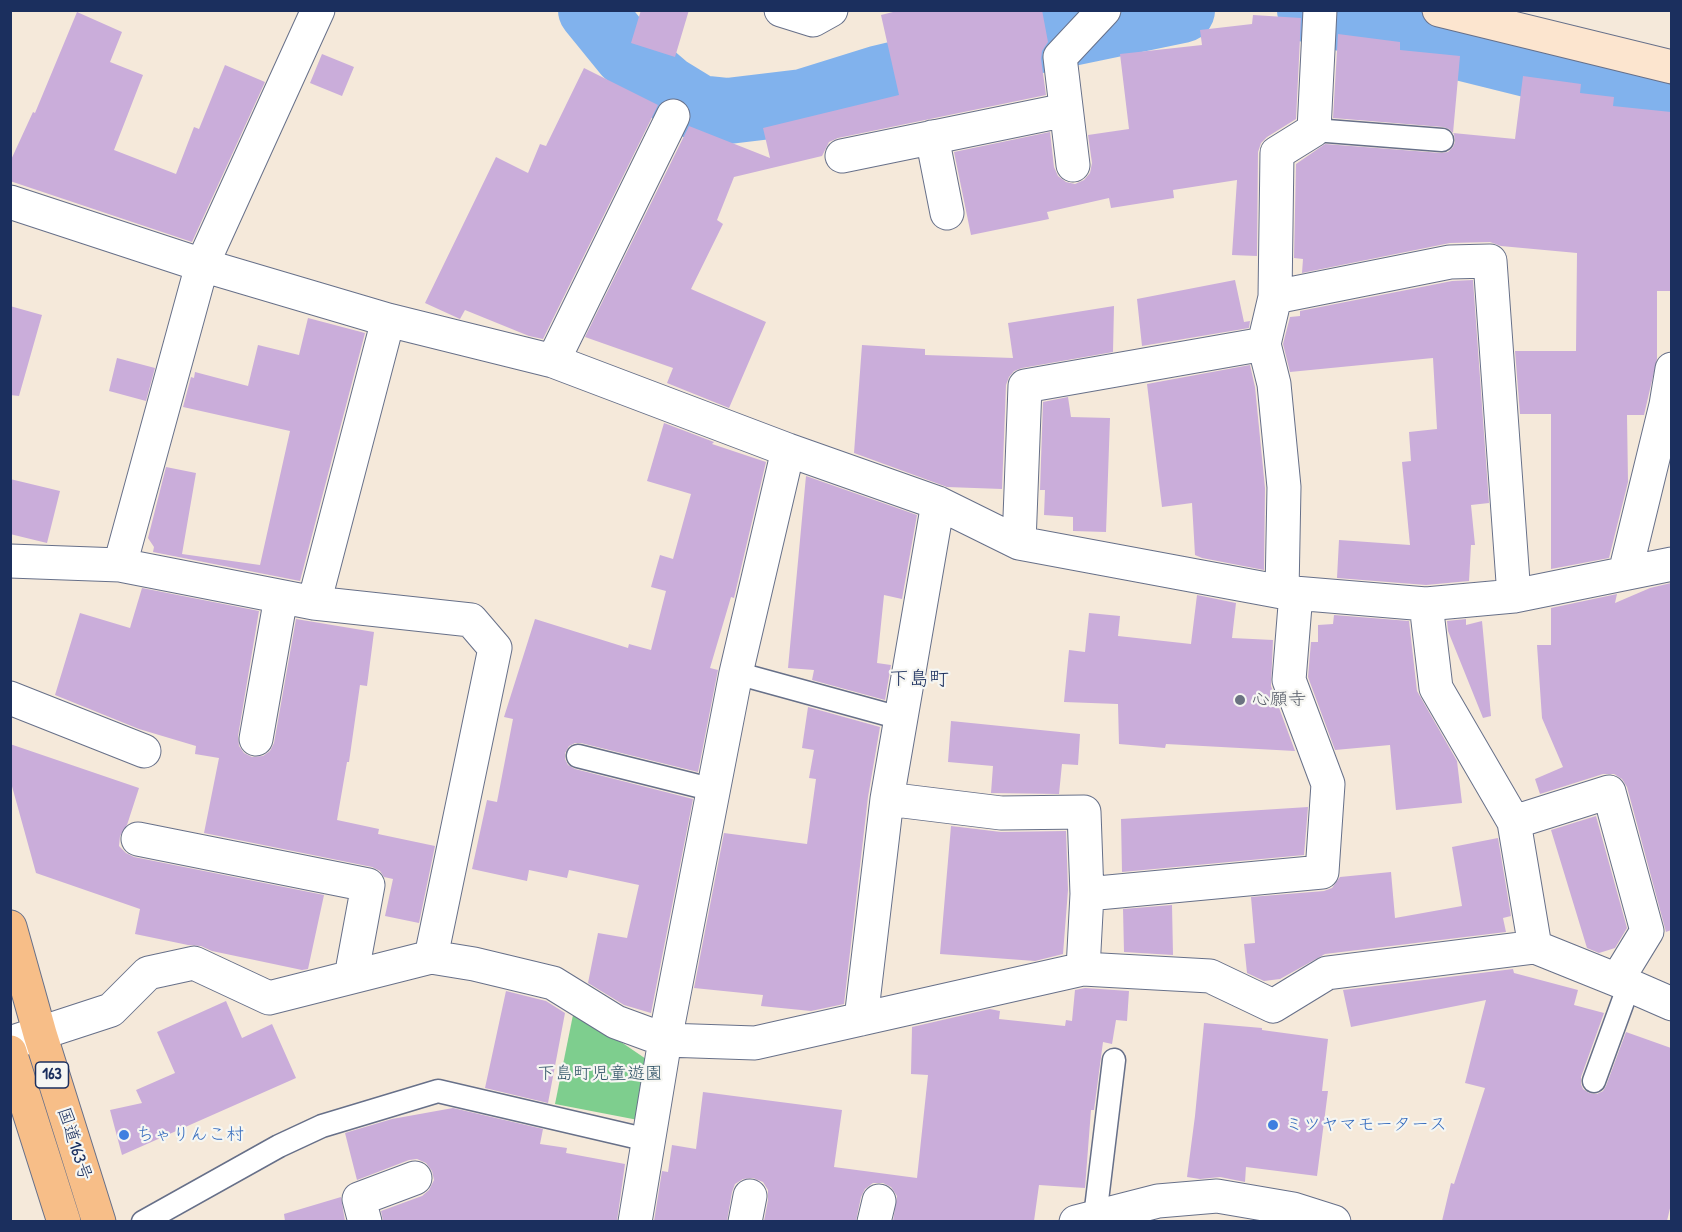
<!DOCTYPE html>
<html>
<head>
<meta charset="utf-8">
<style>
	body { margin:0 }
	#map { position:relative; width:1682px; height:1232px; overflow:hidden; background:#f5e9da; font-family:"Patrick Hand",sans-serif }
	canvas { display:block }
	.frame { position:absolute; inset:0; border:12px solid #1b2f5e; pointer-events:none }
</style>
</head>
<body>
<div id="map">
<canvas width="1682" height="1232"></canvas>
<div class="frame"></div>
</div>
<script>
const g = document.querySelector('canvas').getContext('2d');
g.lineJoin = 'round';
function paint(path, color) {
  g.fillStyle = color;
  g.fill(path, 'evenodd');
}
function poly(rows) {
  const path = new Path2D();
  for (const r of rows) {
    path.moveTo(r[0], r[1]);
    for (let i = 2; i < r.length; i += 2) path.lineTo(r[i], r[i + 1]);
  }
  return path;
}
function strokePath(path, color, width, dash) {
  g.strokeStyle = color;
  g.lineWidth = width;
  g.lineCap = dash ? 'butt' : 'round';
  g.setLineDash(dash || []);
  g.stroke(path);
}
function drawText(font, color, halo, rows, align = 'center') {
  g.font = font + ' "Patrick Hand","Klee One",sans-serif';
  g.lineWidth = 4.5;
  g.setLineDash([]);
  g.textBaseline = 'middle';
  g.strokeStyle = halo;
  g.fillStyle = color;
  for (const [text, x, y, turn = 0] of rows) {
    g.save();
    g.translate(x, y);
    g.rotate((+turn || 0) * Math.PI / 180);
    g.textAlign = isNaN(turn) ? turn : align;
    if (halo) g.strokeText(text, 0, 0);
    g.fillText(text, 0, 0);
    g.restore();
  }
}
const green = poly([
	[574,1010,649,1061,638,1120,555,1104]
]);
const river = poly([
	[591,10,626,53,668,89,699,108,728,111,803,102,880,78,1052,37,1182,10],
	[1310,10,1672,100]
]);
const building = poly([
	[641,10,689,10,675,57,631,43],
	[901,10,1042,10,1048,42,1042,51,1041,59,1046,95,838,138,829,142,822,156,734,177,717,220,723,224,691,289,766,322,729,408,667,383,673,368,585,337,689,126,770,158,763,128,899,95,881,15],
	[77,12,122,32,110,62,143,75,114,150,176,174,194,127,199,129,225,65,265,82,192,242,10,181,10,162,33,112,35,113],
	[1253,15,1301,18,1296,119,1267,137,1261,143,1258,152,1257,256,1232,255,1237,180,1173,190,1174,198,1111,208,1109,198,1047,212,1049,219,971,235,954,152,1050,132,1054,167,1058,176,1066,182,1075,184,1084,180,1090,173,1092,163,1088,135,1129,129,1120,54,1202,45,1200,30,1252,24],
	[1338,34,1400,42,1400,50,1460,56,1453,133,1515,139,1523,76,1581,84,1580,93,1614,97,1613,106,1671,112,1671,291,1657,291,1657,359,1644,415,1627,415,1628,482,1609,558,1551,569,1551,414,1520,414,1515,351,1576,351,1577,253,1501,246,1490,242,1450,243,1302,273,1303,259,1294,258,1296,164,1325,144,1441,153,1448,152,1453,147,1455,142,1454,134,1449,129,1443,127,1333,118],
	[322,54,354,67,342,96,310,83],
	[584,68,658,105,543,339,529,336,465,310,460,319,425,303,496,157,528,173,540,144,546,146],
	[1235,280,1244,322,1250,321,1249,328,1142,346,1137,299],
	[1473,280,1489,503,1471,505,1475,545,1471,545,1469,581,1426,585,1337,578,1339,540,1410,545,1402,462,1411,461,1409,432,1437,429,1433,358,1290,372,1283,344,1290,317,1300,316,1300,311,1452,281],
	[10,306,42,315,19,396,10,395],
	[1114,306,1113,352,1022,368,1014,371,1009,377,1006,385,1002,489,947,487,854,453,862,345,925,349,925,355,1013,358,1008,323],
	[308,318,365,333,300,581,153,552,154,547,148,538,166,467,196,473,182,554,260,565,290,431,183,407,191,377,194,378,195,372,248,386,258,345,299,355],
	[117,358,155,368,146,401,109,391],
	[1250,365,1255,387,1265,488,1264,570,1202,558,1195,555,1192,503,1162,507,1147,384],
	[1068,397,1071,417,1110,418,1106,532,1073,531,1073,517,1044,515,1045,490,1040,490,1043,402],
	[664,423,714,442,712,444,766,462,734,598,731,597,710,668,718,670,698,772,581,743,575,743,569,746,565,753,565,759,568,765,575,769,693,799,651,1013,624,1005,588,983,598,933,627,938,639,885,569,870,567,878,529,870,527,881,472,869,487,800,497,802,513,719,504,717,535,619,628,648,629,644,651,650,666,591,651,587,660,555,673,559,691,494,647,481],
	[806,476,917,515,902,599,884,595,877,663,891,665,885,700,812,680,814,670,788,668],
	[10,479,60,491,47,543,10,534],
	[1671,583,1671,930,1666,932,1627,787,1622,779,1614,774,1603,774,1540,794,1535,779,1563,767,1542,718,1537,645,1551,645,1551,608,1617,594,1615,603,1650,588],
	[142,588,259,611,238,736,239,746,244,753,252,757,263,756,270,751,274,743,296,619,374,632,367,686,360,685,349,762,347,762,337,820,379,829,378,834,435,846,419,923,385,916,393,879,384,877,380,871,372,867,204,833,219,758,195,754,196,746,139,729,55,695,80,613,130,628],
	[1197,595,1236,603,1232,638,1273,640,1271,686,1295,751,1166,744,1165,748,1119,744,1118,704,1064,702,1069,650,1085,652,1089,613,1120,616,1118,636,1191,644],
	[1334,615,1409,621,1417,691,1457,761,1462,803,1396,810,1390,745,1335,750,1308,677,1311,642,1318,642,1318,625,1333,624],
	[1466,619,1466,625,1482,621,1491,716,1483,718,1448,631,1447,621],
	[808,707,880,727,868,797,844,1004,811,1011,761,1006,763,995,694,988,724,833,807,844,816,779,809,778,814,750,802,748],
	[951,721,1080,734,1078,765,1062,764,1059,794,991,793,993,766,948,762],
	[10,744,139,788,127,825,120,836,119,846,126,853,134,857,324,895,308,969,302,970,212,951,201,946,188,945,135,934,140,909,36,873,10,779],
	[1308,807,1304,855,1122,872,1121,819],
	[1596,816,1627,928,1615,948,1599,953,1587,948,1551,830],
	[951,826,1001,832,1066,831,1068,890,1063,954,1035,961,940,954],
	[1498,838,1511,916,1503,918,1506,932,1325,954,1280,979,1264,981,1247,973,1244,944,1255,943,1251,897,1324,891,1332,888,1340,877,1391,872,1395,918,1462,906,1452,847],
	[1172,905,1173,955,1124,952,1123,909],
	[1513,969,1514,973,1578,990,1574,1005,1604,1013,1581,1077,1581,1084,1583,1089,1589,1093,1597,1094,1603,1091,1606,1086,1626,1032,1671,1048,1671,1204,1667,1221,1442,1221,1451,1183,1454,1184,1485,1088,1465,1083,1486,1000,1351,1027,1343,990],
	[1085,988,1129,991,1127,1021,1116,1020,1112,1044,1103,1042,1094,1110,1091,1110,1085,1188,1039,1185,1034,1221,893,1221,897,1196,891,1187,883,1183,873,1183,865,1189,861,1197,856,1221,764,1221,768,1200,768,1190,763,1182,753,1178,743,1179,735,1184,732,1192,727,1221,654,1221,662,1171,668,1172,672,1145,696,1149,703,1092,842,1110,834,1167,917,1178,928,1075,911,1074,912,1027,990,1009,1000,1011,999,1019,1065,1026,1066,1020,1072,1021,1075,990],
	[506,991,546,1001,565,1013,548,1103,485,1088],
	[226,1001,242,1038,272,1024,296,1078,122,1155,110,1110,142,1103,136,1090,175,1073,157,1032],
	[1204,1023,1262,1028,1262,1030,1328,1039,1322,1091,1328,1091,1317,1176,1246,1167,1245,1182,1220,1177,1200,1179,1187,1177,1195,1116],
	[453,1108,543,1129,540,1144,567,1148,566,1153,625,1164,617,1221,383,1221,381,1211,422,1196,429,1190,434,1180,432,1171,426,1163,417,1159,409,1160,357,1180,345,1133,392,1119],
	[341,1197,345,1221,285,1221,284,1214]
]);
const lane = poly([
	[1314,130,1442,140],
	[736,673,900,718],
	[578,756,714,790],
	[1594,1081,1629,985],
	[1095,1217,1114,1060],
	[143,1222,279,1146,322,1126,438,1091,648,1140]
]);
const street = poly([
	[781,10,813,20,831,10],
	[932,137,947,213],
	[842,156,1066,110],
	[1073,165,1060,57,1104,10],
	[10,202,202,265,388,320,553,361,788,450,938,503,1019,543,1282,592,1426,604,1514,596,1672,564],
	[1275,297,1450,262,1490,261,1514,596],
	[1264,344,1274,384,1284,487,1282,592],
	[553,361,673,116],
	[1019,543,1025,386,1264,344,1275,297,1277,153,1314,130,1320,10],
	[10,561,120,565,314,603,471,620,495,648,431,957],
	[120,565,202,265,318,10],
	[1625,573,1666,405,1672,369],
	[314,603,388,320],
	[1426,604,1436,688,1514,822,1535,947,1617,980,1672,1004],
	[10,698,144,751],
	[256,739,281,597],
	[1514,822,1609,792,1647,931,1617,980],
	[138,839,368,885,351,977],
	[1087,894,1322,872,1328,784,1289,680,1296,593],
	[1083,969,1210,976,1273,1006,1327,973,1535,947],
	[861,1019,887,799,938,503],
	[10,1043,111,1010,148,973,194,963,269,998,431,957,474,964,553,983,616,1022,665,1040,755,1043,1083,969,1087,894,1084,812,1001,813,887,799],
	[365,1222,359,1199,415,1178],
	[635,1222,665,1040,736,673,788,450],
	[745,1222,750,1196],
	[874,1222,879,1201],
	[1076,1222,1158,1201,1217,1196,1293,1209,1334,1222]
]);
const secondary = poly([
	[1439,10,1672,67]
]);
const highway = poly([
	[10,927,40,1034,99,1222],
	[10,1052,64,1222]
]);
const markers = [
	[1240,700,6,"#6b7280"],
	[1273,1125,6,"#3f7fe0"],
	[124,1135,6,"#3f7fe0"]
];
const shields = [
	[52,1075,33]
];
const shieldNames = [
	["163",52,1075]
];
const worshipNames = [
	["心願寺",1252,700]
];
const parkNames = [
	["下島町児童遊園",600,1074]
];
const shopNames = [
	["ミツヤマモータース",1285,1125],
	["ちゃりんこ村",136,1135]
];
const streetNames = [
	["国道163号",74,1144,72]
];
const neighbourhoodNames = [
	["下島町",919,680]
];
paint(green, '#7ece8e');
strokePath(river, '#81b2ed', 66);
paint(building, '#caadda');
strokePath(lane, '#677089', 25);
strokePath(street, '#677089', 35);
strokePath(secondary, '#677089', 35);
strokePath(highway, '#677089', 35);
strokePath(lane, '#fff', 22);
strokePath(street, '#fff', 33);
strokePath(secondary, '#fce5cf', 33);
strokePath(highway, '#f7be88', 33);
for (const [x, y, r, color] of markers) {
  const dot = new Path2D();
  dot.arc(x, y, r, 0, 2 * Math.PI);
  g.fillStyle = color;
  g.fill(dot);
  strokePath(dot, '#f6f6f2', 2);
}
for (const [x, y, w] of shields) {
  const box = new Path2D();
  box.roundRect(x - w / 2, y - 13, w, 26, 4.5);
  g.fillStyle = '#f6f6f2';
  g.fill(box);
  strokePath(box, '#1b2f5e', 1.5);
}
drawText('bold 16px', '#1b2f5e', null, shieldNames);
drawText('18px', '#5b616d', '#f6f6f2', worshipNames, 'left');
drawText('18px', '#34576a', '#f6f6f2', parkNames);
drawText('18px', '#366cbe', '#f6f6f2', shopNames, 'left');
drawText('18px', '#1b2f5e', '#f6f6f2', streetNames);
drawText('20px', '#1b2f5e', '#f6f6f2', neighbourhoodNames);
</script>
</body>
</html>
